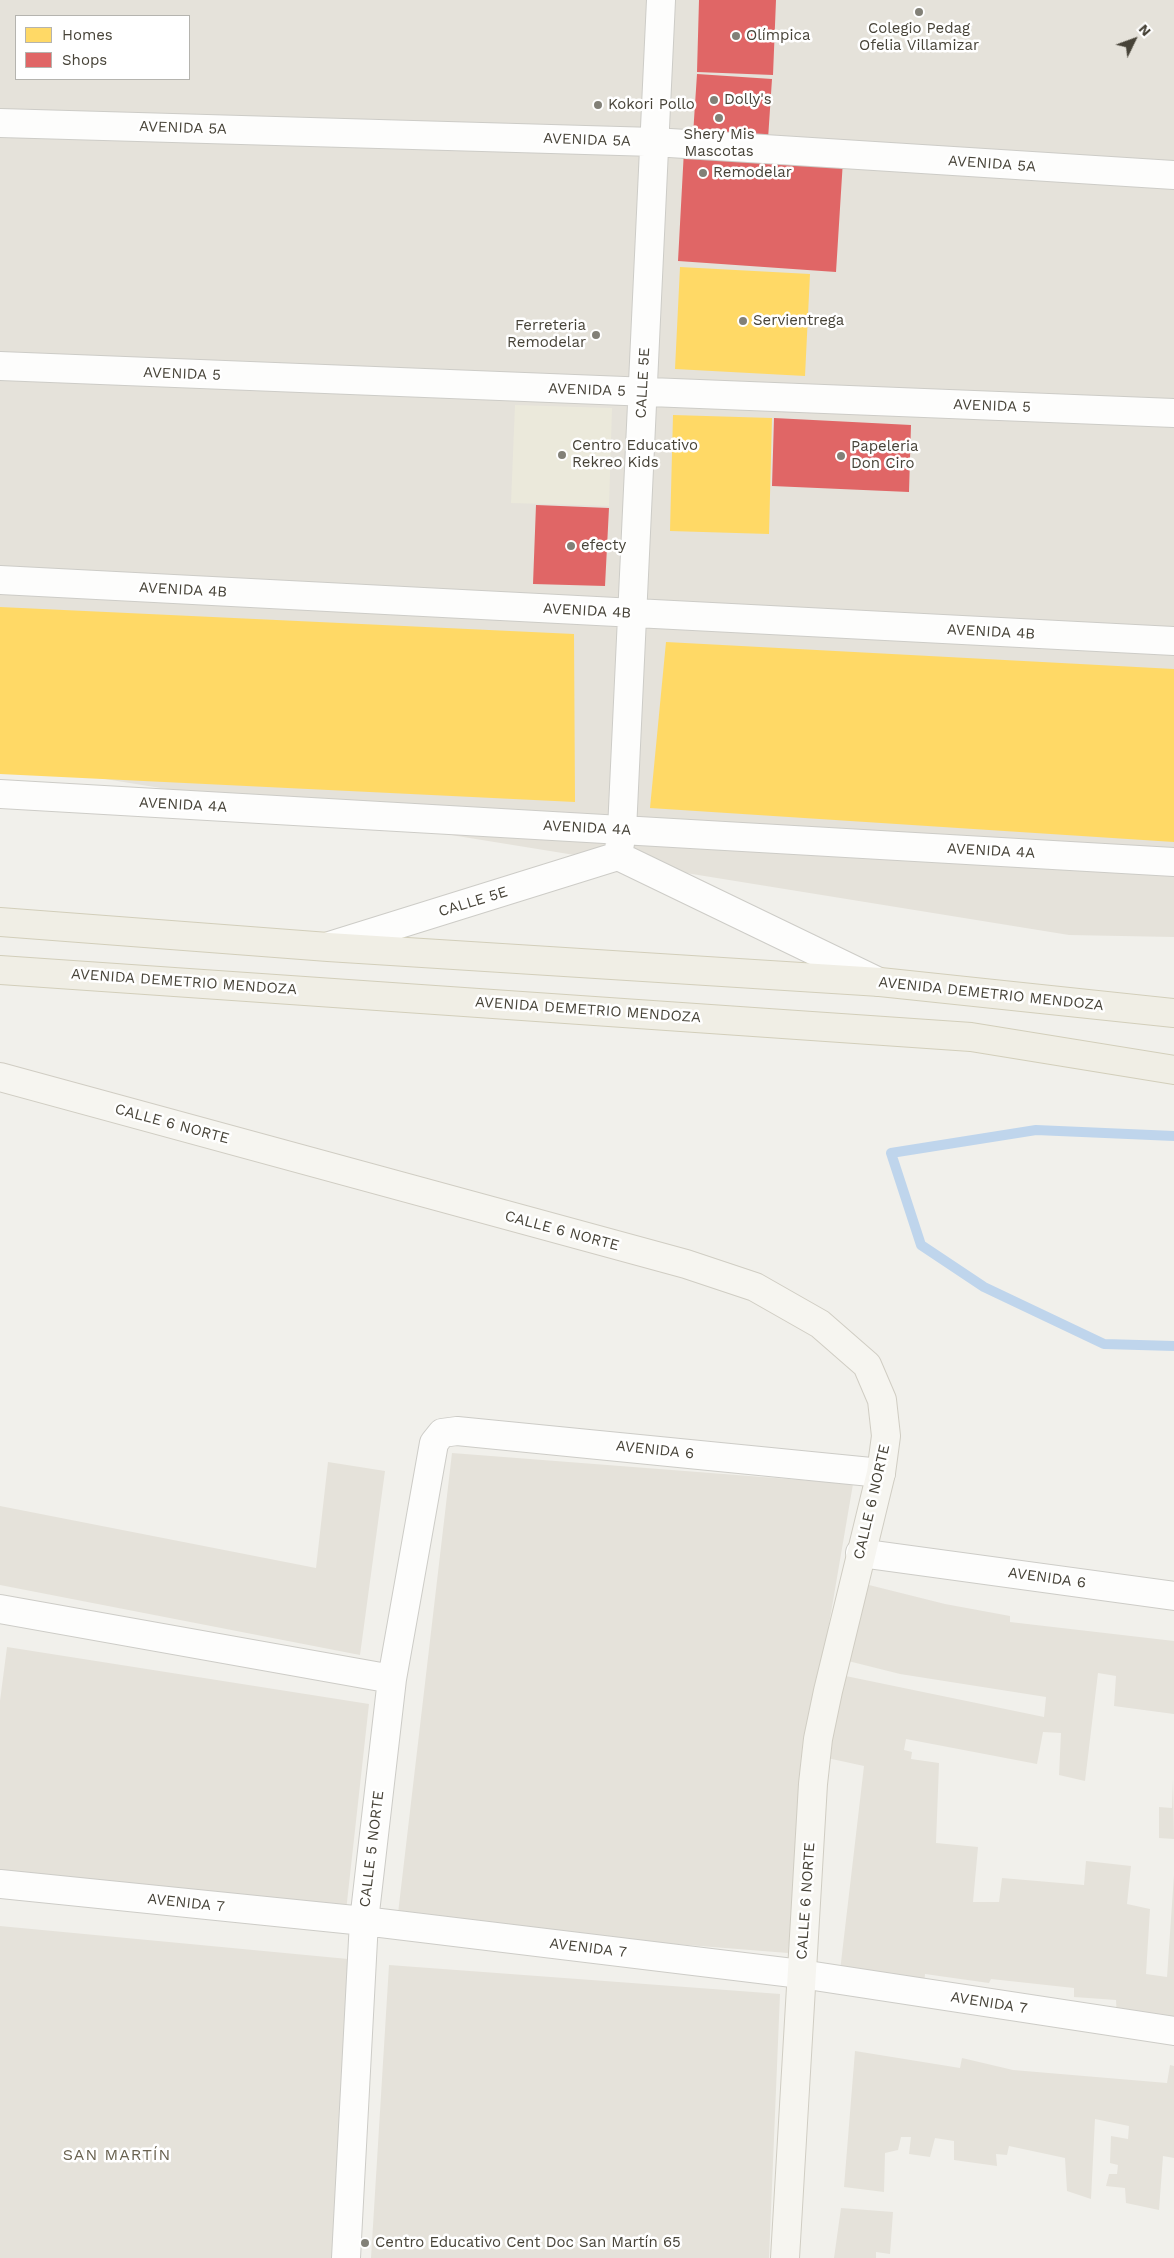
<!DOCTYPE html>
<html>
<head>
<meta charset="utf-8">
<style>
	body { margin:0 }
	#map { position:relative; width:1174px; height:2258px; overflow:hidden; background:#f1f0eb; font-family:"Work Sans",sans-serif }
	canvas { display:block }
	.legend { position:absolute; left:15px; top:15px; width:175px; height:65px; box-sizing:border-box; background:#fff; border:1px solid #b5b4af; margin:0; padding:6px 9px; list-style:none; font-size:15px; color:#474338 }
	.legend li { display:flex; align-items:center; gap:10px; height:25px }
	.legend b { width:25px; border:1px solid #b5b4af }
	.north { position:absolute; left:1109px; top:15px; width:50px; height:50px; -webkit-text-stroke:4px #fff; paint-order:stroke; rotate:48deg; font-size:14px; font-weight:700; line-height:20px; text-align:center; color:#474338 }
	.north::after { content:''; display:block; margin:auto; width:18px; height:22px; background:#474338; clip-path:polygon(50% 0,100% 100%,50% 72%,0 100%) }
</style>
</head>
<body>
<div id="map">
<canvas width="1174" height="2258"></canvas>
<ul class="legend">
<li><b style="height:14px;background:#ffd966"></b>Homes</li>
<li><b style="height:14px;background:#e06666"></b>Shops</li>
</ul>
<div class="north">N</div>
</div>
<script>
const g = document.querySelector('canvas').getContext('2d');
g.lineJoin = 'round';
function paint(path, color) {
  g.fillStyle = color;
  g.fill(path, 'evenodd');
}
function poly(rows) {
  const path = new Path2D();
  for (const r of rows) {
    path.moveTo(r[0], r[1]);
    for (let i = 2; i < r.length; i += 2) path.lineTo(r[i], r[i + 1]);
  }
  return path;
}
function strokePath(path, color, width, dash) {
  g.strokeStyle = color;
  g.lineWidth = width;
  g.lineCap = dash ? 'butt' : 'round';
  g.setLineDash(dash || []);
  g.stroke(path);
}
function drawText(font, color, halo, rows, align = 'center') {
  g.font = font + ' "Work Sans",sans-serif';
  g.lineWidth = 5;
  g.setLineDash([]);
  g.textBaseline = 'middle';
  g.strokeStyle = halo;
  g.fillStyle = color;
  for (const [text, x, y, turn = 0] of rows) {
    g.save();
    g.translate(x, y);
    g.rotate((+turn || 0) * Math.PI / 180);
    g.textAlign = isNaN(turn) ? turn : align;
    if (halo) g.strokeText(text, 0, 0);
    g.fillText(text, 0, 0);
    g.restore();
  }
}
const residential = poly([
	[0,0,1174,0,1174,937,1069,935,0,762],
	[16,16,189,16,189,79,16,79],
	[452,1453,853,1484,813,1718,788,1953,397,1922],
	[328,1462,385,1471,360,1655,0,1585,0,1506,316,1568],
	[857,1582,945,1604,1010,1616,1010,1622,1174,1641,1174,1714,1114,1706,1116,1676,1098,1673,1085,1781,1059,1775,1061,1733,1043,1732,1037,1764,906,1739,904,1750,912,1752,911,1759,939,1763,936,1843,978,1847,973,1902,999,1902,1002,1878,1084,1885,1086,1861,1131,1866,1127,1904,1150,1909,1146,1974,1167,1977,1174,1875,1174,2024,1117,2018,1116,2000,1074,1997,1074,1988,991,1979,989,1983,925,1974,924,1985,840,1971,864,1766,818,1756,836,1674,1044,1717,1046,1697,900,1674,840,1659],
	[7,1647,369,1704,346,1911,0,1873,0,1701],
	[1173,1779,1174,1839,1159,1838,1159,1807,1172,1808],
	[0,1926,348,1959,333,2258,0,2258],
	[389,1965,780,1994,769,2258,371,2258],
	[855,2051,960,2068,962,2058,1013,2070,1167,2083,1170,2065,1174,2066,1174,2158,1163,2156,1159,2210,1126,2203,1125,2188,1106,2186,1109,2174,1117,2174,1118,2165,1110,2163,1111,2136,1128,2139,1129,2126,1095,2119,1091,2199,1067,2191,1065,2158,1009,2146,1007,2155,996,2154,997,2166,954,2160,954,2141,935,2138,930,2157,909,2154,911,2137,901,2137,898,2150,885,2153,884,2192,844,2187],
	[841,2208,893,2212,890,2254,876,2252,876,2258,834,2258]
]);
const education = poly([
	[515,405,612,408,609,506,511,503]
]);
const homes = poly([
	[680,267,810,274,805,376,675,369],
	[673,415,772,418,769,534,670,531],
	[0,607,574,634,575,802,0,774],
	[666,642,1174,669,1174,842,650,808]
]);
const shops = poly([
	[699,0,776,0,773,75,697,72],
	[697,74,772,79,768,139,693,135],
	[684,150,843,160,836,272,678,261],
	[774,418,911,425,909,492,772,486],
	[536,505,609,508,605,586,533,584]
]);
const stream = poly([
	[1174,1136,1036,1130,891,1153,921,1245,984,1287,1104,1344,1174,1346]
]);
const street = poly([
	[0,123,654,142,1174,175],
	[0,366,1174,413],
	[0,580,1174,641],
	[0,794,1174,862],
	[618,856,622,830,661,0],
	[329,946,618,856,879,982],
	[860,1553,1174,1596],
	[0,1609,392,1679],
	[0,1884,364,1921,801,1974,1174,2031],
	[346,2258,364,1921,392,1679,434,1443,442,1433,457,1431,881,1473]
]);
const secondary = poly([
	[0,1077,686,1264,755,1287,820,1324,867,1365,882,1400,886,1436,881,1473,828,1691,818,1739,813,1784,785,2258]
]);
const primary = poly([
	[0,922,328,947,880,982,1174,1013],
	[0,970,971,1037,1174,1070]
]);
const markers = [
	[919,12,5,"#828077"],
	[736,36,5,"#828077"],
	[714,100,5,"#828077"],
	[598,105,5,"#828077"],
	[719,118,5,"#828077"],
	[703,173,5,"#828077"],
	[743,321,5,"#828077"],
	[596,335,5,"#828077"],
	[562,455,5,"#828077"],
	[841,456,5,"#828077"],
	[571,546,5,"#828077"],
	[365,2243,5,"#828077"]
];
const poiNames = [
	["Colegio Pedag",919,29,"center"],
	["Ofelia Villamizar",919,46,"center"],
	["Olímpica",746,36],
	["Dolly's",724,100],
	["Kokori Pollo",608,105],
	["Shery Mis",719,135,"center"],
	["Mascotas",719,152,"center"],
	["Remodelar",713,173],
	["Servientrega",753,321],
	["Ferreteria",586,326,"right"],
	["Remodelar",586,343,"right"],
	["Centro Educativo",572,446],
	["Rekreo Kids",572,463],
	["Papeleria",851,447],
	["Don Ciro",851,464],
	["efecty",581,546],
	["Centro Educativo Cent Doc San Martín 65",375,2243]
];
const streetNames = [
	["AVENIDA 5A",183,128,2],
	["AVENIDA 5A",587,140,2],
	["AVENIDA 5A",992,164,4],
	["AVENIDA 5",182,374,2],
	["CALLE 5E",643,383,-87],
	["AVENIDA 5",587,390,2],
	["AVENIDA 5",992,406,2],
	["AVENIDA 4B",183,590,3],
	["AVENIDA 4B",587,611,3],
	["AVENIDA 4B",991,632,3],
	["AVENIDA 4A",183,805,3],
	["AVENIDA 4A",587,828,3],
	["AVENIDA 4A",991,851,3],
	["CALLE 5E",473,902,-17],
	["AVENIDA DEMETRIO MENDOZA",184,982,4],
	["AVENIDA DEMETRIO MENDOZA",991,994,6],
	["AVENIDA DEMETRIO MENDOZA",588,1010,4],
	["CALLE 6 NORTE",172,1124,15],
	["CALLE 6 NORTE",562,1231,15],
	["AVENIDA 6",655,1450,6],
	["CALLE 6 NORTE",872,1502,-77],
	["AVENIDA 6",1047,1578,8],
	["CALLE 5 NORTE",372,1849,-83],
	["CALLE 6 NORTE",806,1901,-86],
	["AVENIDA 7",186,1903,6],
	["AVENIDA 7",588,1948,7],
	["AVENIDA 7",989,2003,9]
];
const neighbourhoodNames = [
	["SAN MARTÍN",117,2155]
];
paint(residential, '#e5e2da');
paint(education, '#ebe9db');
paint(homes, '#ffd966');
paint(shops, '#e06666');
strokePath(stream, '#bfd5ec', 10);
strokePath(street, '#cdccc7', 30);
strokePath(secondary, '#d0cdc3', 30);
strokePath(primary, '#d2ceba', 30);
strokePath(street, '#fdfdfc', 28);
strokePath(secondary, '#f6f5f0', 28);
strokePath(primary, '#f0eee5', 28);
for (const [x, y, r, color] of markers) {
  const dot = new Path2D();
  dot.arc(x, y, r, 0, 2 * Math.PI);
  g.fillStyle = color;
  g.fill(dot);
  strokePath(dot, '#fff', 2);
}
drawText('15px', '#474338', '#fff', poiNames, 'left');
drawText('15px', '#474338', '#fff', streetNames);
g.letterSpacing = '1px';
drawText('16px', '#696250', '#fff', neighbourhoodNames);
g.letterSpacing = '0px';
</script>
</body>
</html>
